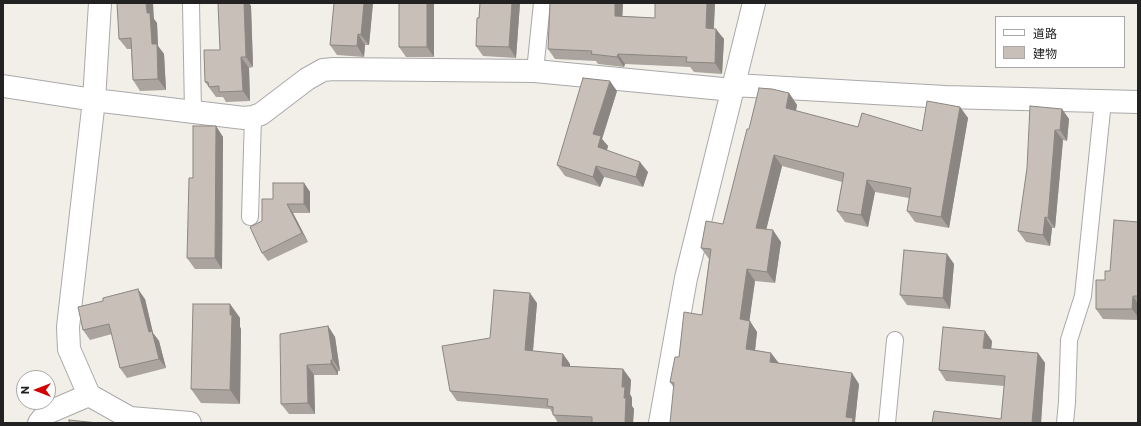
<!DOCTYPE html>
<html>
<head>
<meta charset="utf-8">
<style>
	body { margin:0 }
	#map { position:relative; width:1141px; height:426px; overflow:hidden; background:#f2efe9; font-family:Commissioner,"Noto Sans JP",sans-serif }
	canvas { display:block }
	.frame { position:absolute; inset:0; border:4px solid #222; pointer-events:none }
	.legend { position:absolute; left:995px; top:16px; width:130px; height:52px; box-sizing:border-box; background:#fff; border:1px solid #a7a7a7; margin:0; padding:5px 7px; list-style:none; font-size:12px; color:#222 }
	.legend li { display:flex; align-items:center; gap:8px; height:20px }
	.legend b { width:20px; border:1px solid #a7a7a7 }
	.north { position:absolute; left:16px; top:370px; width:40px; height:40px; box-sizing:border-box; background:#fff; border:1px solid #a7a7a7; border-radius:50%; rotate:270deg; font-size:11px; font-weight:700; line-height:16px; text-align:center; color:#222 }
	.north::after { content:''; display:block; margin:auto; width:14px; height:18px; background:#d40000; clip-path:polygon(50% 0,100% 100%,50% 72%,0 100%) }
</style>
</head>
<body>
<div id="map">
<canvas width="1141" height="426"></canvas>
<div class="frame"></div>
<ul class="legend">
<li><b style="height:5px;background:#fff"></b>道路</li>
<li><b style="height:11px;background:#c7bfb8"></b>建物</li>
</ul>
<div class="north">N</div>
</div>
<script>
const g = document.querySelector('canvas').getContext('2d');
g.lineJoin = 'round';
function poly(rows) {
  const path = new Path2D();
  for (const r of rows) {
    path.moveTo(r[0], r[1]);
    for (let i = 2; i < r.length; i += 2) path.lineTo(r[i], r[i + 1]);
  }
  return path;
}
function strokePath(path, color, width, dash) {
  g.strokeStyle = color;
  g.lineWidth = width;
  g.lineCap = dash ? 'butt' : 'round';
  g.setLineDash(dash || []);
  g.stroke(path);
}
function paint(path, color) {
  g.fillStyle = color;
  g.fill(path, 'evenodd');
}
const lane = poly([
	[191,3,193,112],
	[535,71,542,3],
	[250,217,253,117],
	[887,423,895,340],
	[1065,423,1067,402,1069,340,1083,296,1103,101]
]);
const street = poly([
	[100,3,94,100,68,327,69,349,89,395,130,418,190,423],
	[734,85,945,97,1138,102],
	[3,86,94,100,244,118,253,117,261,114,307,79,323,70,334,69,535,71,733,90],
	[39,423,47,413,89,395],
	[660,423,686,278,754,3]
]);
const wall = poly([
	[216,3,249,3,251,6,253,67,249,68,250,101,226,102,223,97,216,97,205,82,220,50,218,3],
	[334,3,373,3,369,45,365,45,364,57,337,55,330,45],
	[399,3,434,3,434,57,406,57,399,47],
	[480,3,520,3,516,58,483,56,476,46],
	[623,3,622,16,655,18,715,3,714,29,724,39,722,74,694,72,690,67,625,64,624,67,598,64,596,61,555,59,548,49],
	[782,3,802,3,802,4],
	[154,19,157,23,158,46,164,54,166,90,140,91,133,80,131,49,127,49,119,39],
	[617,91,602,139,608,146,607,150,648,172,643,187,604,177,600,187,565,176,557,165],
	[789,93,797,105,796,111,858,127,922,131,960,107,968,118,949,228,915,222,907,211,909,198,875,192,868,227,845,222,837,211,842,182,782,166,766,229,781,242,775,283,755,281,749,321,757,332,755,350,771,353,779,363,859,384,855,421,674,388,670,382,679,357,702,315,709,259,701,248,723,224,749,129],
	[1062,109,1069,119,1067,141,1063,140,1055,228,1052,228,1050,246,1026,242,1018,231],
	[216,126,223,137,222,269,195,269,187,258,193,178],
	[304,183,310,192,310,213,293,213,308,242,268,261,262,253,273,199],
	[1138,222,1138,320,1103,319,1096,309,1105,280],
	[947,254,954,264,950,309,907,305,900,295],
	[145,299,153,333,159,341,166,368,127,378,120,368,112,334,90,340,83,330],
	[537,303,533,351,563,354,570,364,570,367,623,369,631,380,630,394,632,398,632,406,634,409,633,423,558,423,550,409,457,401,450,391,490,338],
	[230,304,240,318,240,327,241,329,240,404,201,403,191,389],
	[328,326,335,337,340,371,338,371,338,375,314,375,315,414,289,414,281,404],
	[992,341,991,349,1038,353,1045,363,1041,423,932,423,1001,419,1004,386,946,381,939,370]
]);
const shadedWall = poly([
	[146,3,153,3,154,19,157,23,158,46,164,54,166,90,158,79,152,44,147,13],
	[244,3,249,3,251,6,253,67,246,57],
	[364,3,373,3,369,45,361,35],
	[427,3,434,3,434,57,427,47],
	[512,3,520,3,516,58,509,47],
	[615,3,623,3,622,26,615,16],
	[707,3,715,3,713,39,706,28],
	[716,29,724,39,722,74,715,63],
	[358,34,365,45,364,57,357,46],
	[618,54,625,64,624,67,617,57],
	[241,57,249,68,250,101,243,91],
	[610,81,617,91,602,139,608,146,605,157,598,147,593,134],
	[789,93,797,105,794,119,786,108],
	[960,107,968,118,949,228,941,217],
	[1062,109,1069,119,1067,141,1060,130],
	[216,126,223,137,222,269,215,258],
	[1055,130,1063,140,1055,228,1048,218],
	[774,155,782,166,764,239,756,228],
	[640,162,648,172,643,187,636,177],
	[596,166,604,177,600,187,593,177],
	[867,180,875,192,868,227,861,215],
	[304,183,310,192,310,213,304,204],
	[287,204,293,213,308,242,302,233],
	[1045,217,1052,228,1050,246,1043,235],
	[773,230,781,242,775,283,767,272],
	[947,254,954,264,950,309,943,298],
	[747,269,755,281,748,331,740,319],
	[138,289,145,299,153,333,159,341,166,368,159,359,149,332],
	[530,293,537,303,532,361,525,350],
	[1133,296,1138,304,1138,317,1132,309],
	[230,304,240,318,240,327,241,329,240,404,230,390],
	[750,321,757,332,754,360,746,349],
	[328,326,335,337,340,371,333,360],
	[985,331,992,341,990,359,983,348],
	[771,353,779,364,770,362],
	[1038,353,1045,363,1041,423,1032,423],
	[563,354,570,364,569,377,562,366],
	[331,360,338,371,338,375,331,364],
	[307,365,314,375,315,414,308,403],
	[623,369,631,380,630,394,632,398,632,406,634,409,633,423,625,423,624,398,622,387],
	[852,373,859,384,855,421,856,423,850,423,846,417]
]);
const building = poly([
	[117,3,146,3,147,13,150,13,152,44,157,44,158,79,133,80,131,38,119,39,117,3],
	[218,3,244,3,246,57,241,57,243,91,219,92,219,86,209,87,208,82,205,82,204,50,220,50,218,3],
	[334,3,364,3,361,35,358,34,357,46,330,45,334,3],
	[399,3,427,3,427,47,399,47,399,3],
	[480,3,512,3,509,47,476,46,477,18,479,18,480,3],
	[550,3,615,3,615,16,655,18,655,3,707,3,706,28,716,29,715,63,686,62,687,57,618,54,617,57,591,54,592,51,548,49,550,3],
	[583,78,610,81,593,134,601,136,598,147,640,162,636,177,596,166,593,177,557,165,583,78],
	[759,88,772,89,789,93,786,108,858,127,862,113,922,131,927,101,960,107,941,217,907,211,911,188,867,180,861,215,837,211,844,173,774,155,756,228,773,230,767,272,747,269,740,319,750,321,746,349,771,353,770,362,852,373,846,417,853,418,852,423,670,423,674,383,670,382,675,357,679,357,684,312,702,315,711,249,701,248,706,221,723,224,747,129,749,129,759,88],
	[1030,106,1062,109,1060,130,1055,130,1048,218,1045,217,1043,235,1018,231,1027,168,1030,106],
	[193,126,216,126,215,258,187,258,189,178,193,178,193,126],
	[273,183,304,183,304,204,287,204,302,233,262,253,250,227,262,221,262,199,273,199,273,183],
	[1114,220,1138,222,1138,296,1133,296,1132,309,1096,309,1096,280,1105,280,1105,271,1110,271,1114,220],
	[904,250,947,254,943,298,900,295,904,250],
	[138,289,149,332,152,331,159,359,120,368,109,324,83,330,78,307,103,301,103,298,138,289],
	[494,290,530,293,525,350,563,354,562,366,623,369,622,387,625,387,624,398,626,398,625,423,592,423,592,417,553,415,553,407,547,406,548,399,450,391,442,346,490,338,494,290],
	[193,304,230,304,230,315,232,315,230,390,191,389,193,304],
	[328,326,333,360,331,360,331,364,307,365,308,403,281,404,280,334,328,326],
	[943,327,985,331,983,348,1038,353,1032,423,932,423,934,411,1001,419,1005,376,939,370,943,327],
	[69,420,98,423,69,423,69,420]
]);
strokePath(lane, '#a9a9a9', 18);
strokePath(street, '#a9a9a9', 24);
strokePath(lane, '#fff', 16);
strokePath(street, '#fff', 22);
paint(wall, '#aba49e');
paint(shadedWall, '#8b8681');
paint(building, '#c7bfb8');
strokePath(building, '#8b8681', 1);
</script>
</body>
</html>
